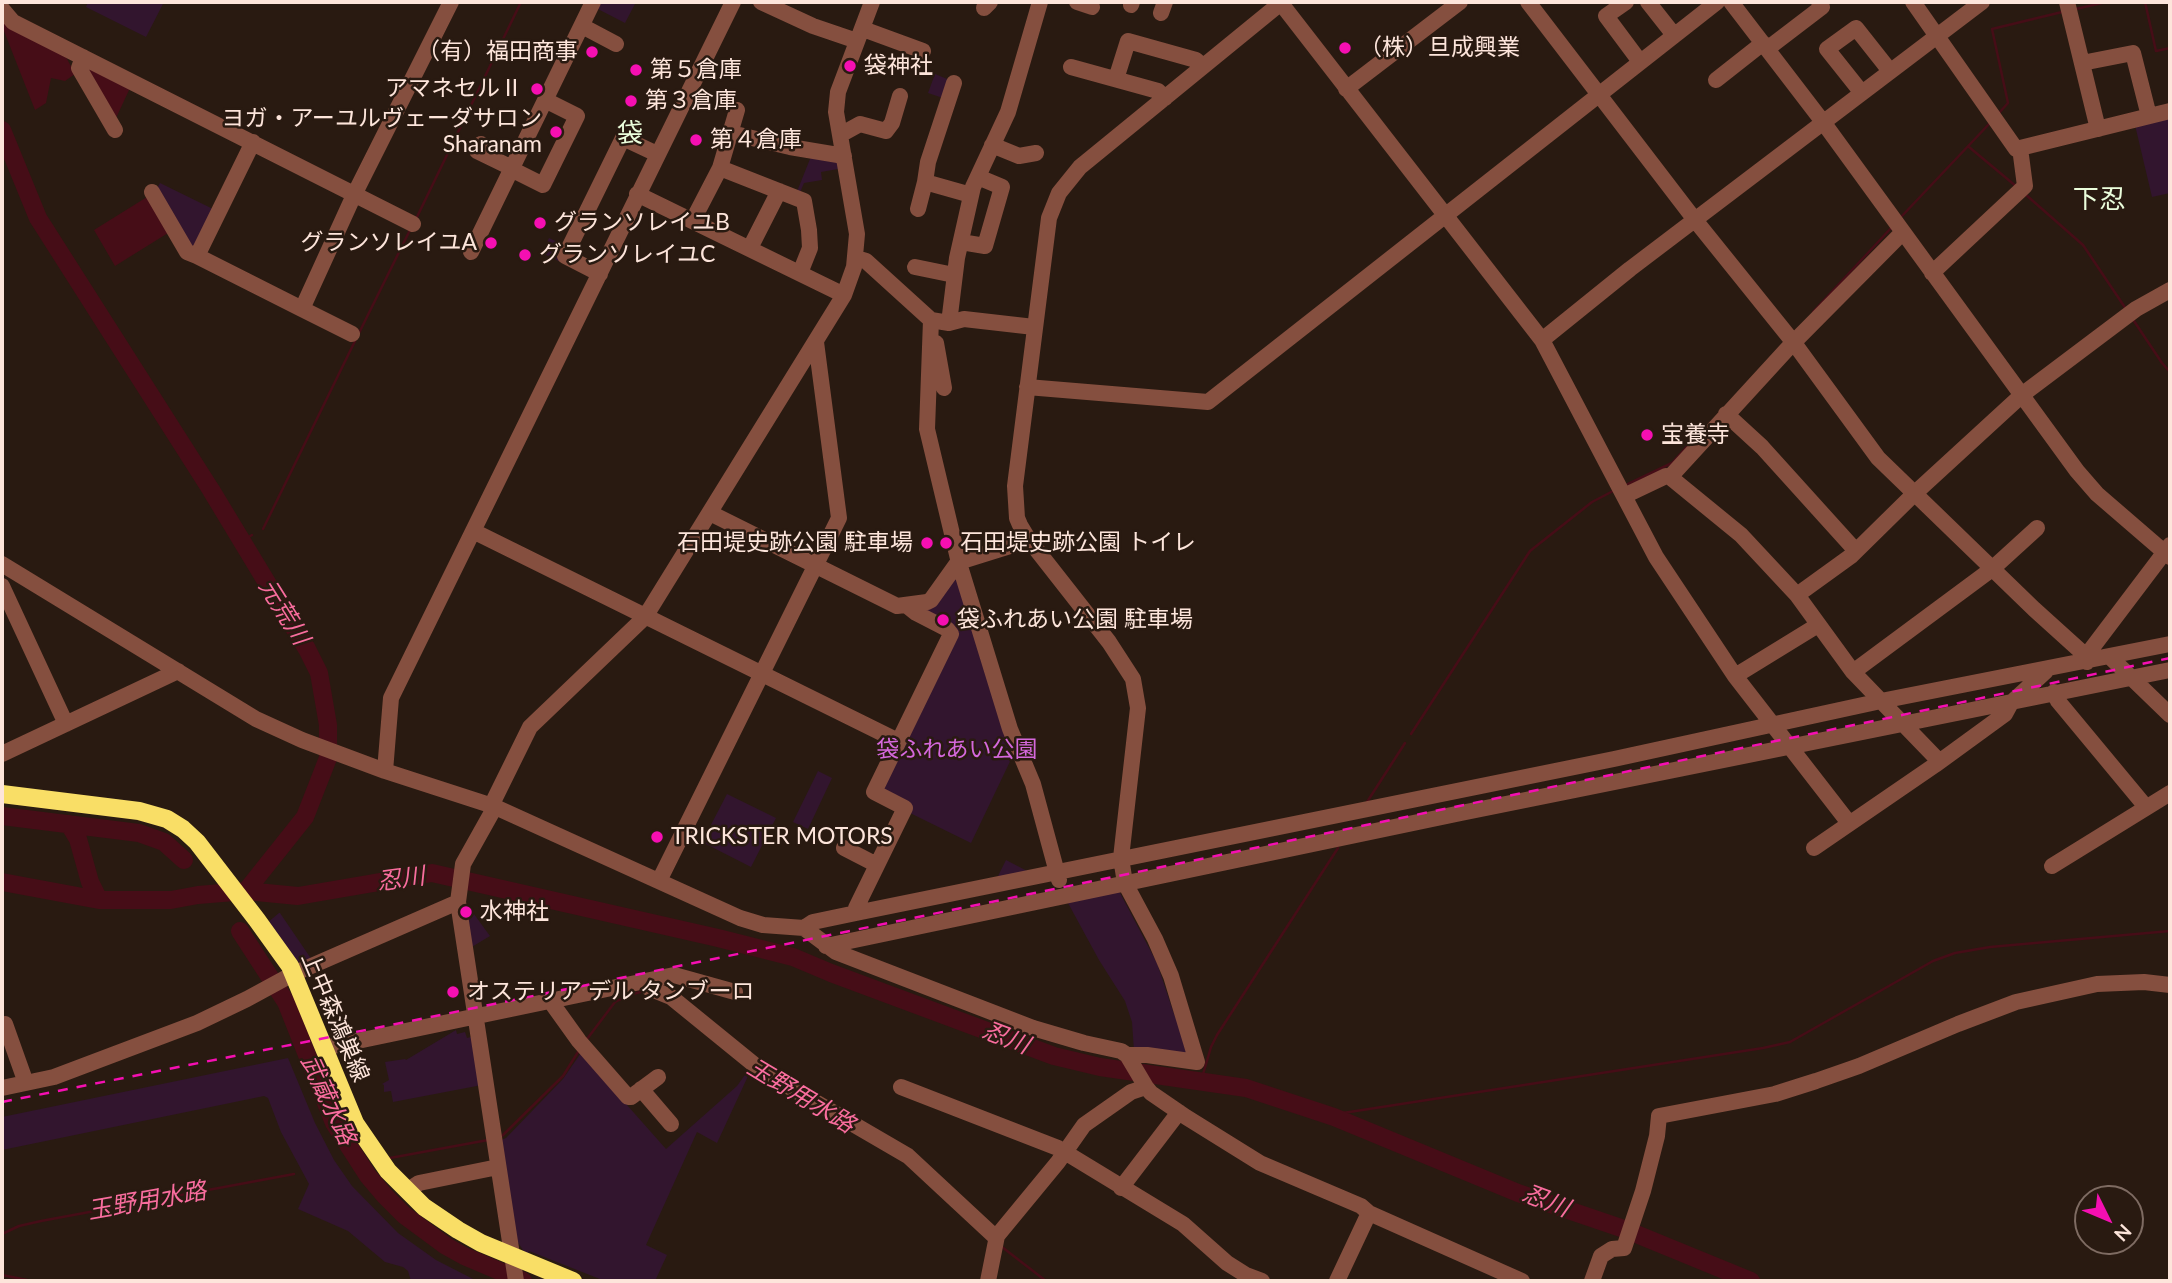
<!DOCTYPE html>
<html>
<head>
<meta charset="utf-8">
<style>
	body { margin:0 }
	#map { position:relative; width:2172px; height:1283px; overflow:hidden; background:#291a11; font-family:Lato,sans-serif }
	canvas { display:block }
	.frame { position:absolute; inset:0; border:4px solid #fde5db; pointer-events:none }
	.north { position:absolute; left:2074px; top:1185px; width:70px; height:70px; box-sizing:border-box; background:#291a11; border:2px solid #7e6b62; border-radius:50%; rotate:133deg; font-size:19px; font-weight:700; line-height:28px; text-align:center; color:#fde5db }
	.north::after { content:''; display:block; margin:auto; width:24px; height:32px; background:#f50fb2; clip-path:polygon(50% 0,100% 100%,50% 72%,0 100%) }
</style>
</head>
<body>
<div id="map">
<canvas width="2172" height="1283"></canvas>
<div class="frame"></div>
<div class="north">N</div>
</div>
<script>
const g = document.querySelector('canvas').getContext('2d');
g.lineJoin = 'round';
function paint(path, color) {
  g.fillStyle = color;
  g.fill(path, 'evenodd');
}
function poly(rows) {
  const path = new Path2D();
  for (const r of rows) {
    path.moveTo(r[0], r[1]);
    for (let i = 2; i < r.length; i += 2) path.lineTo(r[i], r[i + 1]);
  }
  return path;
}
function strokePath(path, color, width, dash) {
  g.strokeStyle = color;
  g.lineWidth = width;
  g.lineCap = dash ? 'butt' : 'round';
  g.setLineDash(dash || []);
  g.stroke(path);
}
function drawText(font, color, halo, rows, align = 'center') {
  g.font = font + ' Lato,"Noto Sans JP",sans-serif';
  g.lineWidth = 5;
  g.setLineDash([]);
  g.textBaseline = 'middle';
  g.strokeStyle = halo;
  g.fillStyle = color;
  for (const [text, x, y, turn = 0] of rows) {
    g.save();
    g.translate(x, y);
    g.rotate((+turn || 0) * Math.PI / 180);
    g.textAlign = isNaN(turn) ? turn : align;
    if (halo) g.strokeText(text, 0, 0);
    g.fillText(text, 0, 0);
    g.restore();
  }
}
const green = poly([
	[88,2,164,2,146,37,86,7],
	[596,2,636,2,625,23,594,7],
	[935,74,952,81,946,99,928,93],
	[2170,116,2170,193,2152,197,2135,125],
	[812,154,837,158,838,169,821,172,822,180,804,183,799,195,796,194],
	[160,183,213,209,194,247,190,248,156,190],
	[549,238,566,246,585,274,542,253],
	[959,569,1015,751,971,843,910,813,880,793,956,631,919,613],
	[818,771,832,778,808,829,793,822],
	[727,794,776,818,751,867,702,842],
	[1006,860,1031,873,996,880],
	[1119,891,1157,963,1173,1011,1193,1058,1134,1051,1132,1022,1125,1001,1099,960,1068,903],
	[471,910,490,936,470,948,464,914],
	[279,913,280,913,312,960,306,963,294,961,267,923],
	[456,1030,457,1034,465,1032,467,1038,474,1036,482,1085,393,1102,391,1091,384,1092,384,1085,382,1084,389,1080,385,1062,405,1059,406,1060],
	[583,1050,627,1100,627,1105,666,1149,737,1086,747,1072,749,1074,717,1143,697,1132,646,1245,667,1255,655,1281,605,1281,529,1251,527,1256,517,1241,499,1141,506,1138,563,1079],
	[288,1058,315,1123,334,1160,352,1186,398,1233,436,1260,477,1281,411,1281,408,1271,403,1267,385,1262,348,1231,298,1209,309,1184,281,1132,268,1098,264,1096,2,1150,2,1117]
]);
const water = poly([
	[2,22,65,55,75,74,65,81,51,78,46,103,35,110,2,26],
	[91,68,130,88,116,118,85,73],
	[147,197,168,233,115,266,94,230]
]);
const stream = poly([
	[2145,2,2156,51,2170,48],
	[2076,9,2106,2],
	[1999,113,2008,103,1992,29,2062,12],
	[1969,147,2017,187],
	[2025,194,2083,245,2126,309],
	[1901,217,1990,123],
	[416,219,521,2],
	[1813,312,1892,227],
	[2132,318,2162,363,2170,372],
	[358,335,411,228],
	[1624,486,1672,463,1703,429],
	[263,529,355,341],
	[242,541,252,535],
	[1411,734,1530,551,1592,502,1615,490],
	[1367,802,1405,743],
	[587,1039,615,1002,629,995,644,991],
	[1201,1081,1211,1047,1217,1035,1338,848],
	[1334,1117,1343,1113,1763,1048,1790,1042,1933,961,1955,953,1990,947,2170,931],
	[501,1137,563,1076,578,1052],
	[390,1158,488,1140],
	[2,1234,19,1226,41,1221,294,1174],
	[1002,1247,1046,1281],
	[2,1275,32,1281]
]);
const river = poly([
	[2,130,38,218,211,490,307,649,319,673,328,725,328,758,305,817,246,891],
	[2,816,139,833,164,842,184,860],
	[69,824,78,839,90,882,99,900],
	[2,882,99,900,171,900,198,895,246,891,298,896,432,873,718,938,793,957,831,973,1054,1056,1100,1067,1246,1088,1334,1117,1518,1193,1624,1229,1751,1281],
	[240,931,286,1002,334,1123,368,1176,385,1196,404,1215,446,1246,464,1256,523,1281]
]);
const minor = poly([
	[761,2,813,26,857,41],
	[1077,2,1092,7],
	[1280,2,1542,340,1656,557,1735,676,1849,823],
	[1528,2,1695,220,1794,343,1878,458,2034,609,2086,656,2087,662],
	[1626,2,1606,16,1638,59],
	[1648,2,1674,35],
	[1731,2,1823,122,2077,471,2097,494,2170,557],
	[1913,2,2016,149,2170,111],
	[2067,2,2098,129],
	[1131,5,1132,2],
	[984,8,990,2],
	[2,9,13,22,413,224],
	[1161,13,1165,2],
	[582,26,616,44],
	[863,29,923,51],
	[1767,49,1822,7,1819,2],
	[83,57,79,68,115,130],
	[2082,63,2133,53,2149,116],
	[1071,67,1158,91,1165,98],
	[1116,79,1128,41,1196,60,1203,66],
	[1716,80,1763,43],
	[954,83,928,162,925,182,971,195],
	[1346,89,1460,2],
	[1862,93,1827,49,1856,28,1890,71],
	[731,133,790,147,844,156],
	[840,135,860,124,886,131,892,123,900,96],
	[253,142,197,256,302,309,354,195,451,2],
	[481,144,477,151,512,168],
	[992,145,1019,156,1036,153],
	[720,168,804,201,809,230,810,248,800,273],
	[511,169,543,185,577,116,545,100],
	[152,192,187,252,197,256],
	[637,194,844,295],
	[918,209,925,182],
	[693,220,720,168,737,110],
	[961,242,985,246,1002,187,978,177],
	[750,248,779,191],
	[471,252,593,2],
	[856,258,866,261,931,320,949,323,964,319,1034,327],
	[915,267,954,275],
	[1932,273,2025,186,2020,148],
	[600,274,565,256,623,138,657,154],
	[302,309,352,334],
	[931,320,927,429,959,563,1010,729,1033,784,1059,880],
	[949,323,957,258,973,187,1008,112,1040,2],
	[1542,340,1630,269,1982,2],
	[936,343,944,388],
	[1027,387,1208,402,1717,2],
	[1726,414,1762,447,1856,551],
	[1670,477,1790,346,1903,232],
	[1624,496,1666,476,1670,477,1741,535,1797,595,1853,672,1939,761],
	[710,513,897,606,927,602,931,600,956,565,965,560,1029,540],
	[473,531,898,741],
	[2,564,256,719,302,740,385,771,493,806,740,918,763,925,804,928,836,952,1033,1028,1084,1043,1121,1051,1127,1055,1147,1055,1197,1062,1171,976,1155,939,1125,883,1121,858,1138,708,1133,679,1109,642,1029,540,1020,525,1017,518,1015,486,1049,218,1059,193,1080,167,1282,2],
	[2,586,66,724],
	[1797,595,1851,556,1914,494,2023,394,2136,309,2170,290],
	[2086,656,2170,545],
	[2110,657,2170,715],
	[1853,672,1992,569,2037,528],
	[1735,676,1818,625],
	[2054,692,2058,701,2146,807],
	[2,754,178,671],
	[385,771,391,698,733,2],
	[844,848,877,865],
	[1814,848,1935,765,2005,714,2011,703,2046,671],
	[2052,866,2170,793],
	[659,881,839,518,816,342],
	[856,913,856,908,905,808,874,792,951,634,947,629,916,613,906,605],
	[804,928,813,922,856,913,1614,759,1881,701,2170,644],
	[826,946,1461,813,2170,670],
	[646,981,649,988,671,997,762,1071,908,1156,993,1235,997,1236],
	[551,1002,579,1041,628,1097,631,1097,658,1077],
	[5,1024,26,1083],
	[324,1048,674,975,735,992],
	[1127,1055,1146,1087,1151,1093,1186,1117,1260,1163,1361,1206,1369,1213,1522,1281],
	[901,1087,1058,1148,1183,1224,1227,1263,1246,1275,1262,1281],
	[2,1088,54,1077,197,1023,247,999,293,974,458,902],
	[641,1089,671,1124],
	[1121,1188,1179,1112],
	[407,1191,419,1183,498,1167],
	[516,1281,458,902,463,864,491,814,495,798,530,727,645,617,844,295,854,267,857,234,836,112,838,92,872,2],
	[988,1281,997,1236,1058,1162,1084,1125,1131,1092,1146,1087],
	[1337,1281,1369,1213],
	[1592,1281,1601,1256,1612,1249,1624,1248,1643,1191,1657,1136,1659,1116,1775,1094,1816,1081,1859,1066,1958,1024,2016,1002,2097,984,2144,982,2170,985]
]);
const major = poly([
	[2,794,139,811,167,819,183,829,197,842,257,920,290,966,355,1123,388,1171,424,1207,458,1230,481,1243,573,1281]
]);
const rail = poly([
	[2,1102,411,1021,1888,718,2170,658]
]);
const markers = [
	[1345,48,7,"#f50fb2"],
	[592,52,7,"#f50fb2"],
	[850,66,7,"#f50fb2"],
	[636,70,7,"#f50fb2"],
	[537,89,7,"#f50fb2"],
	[631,101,7,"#f50fb2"],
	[556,132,7,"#f50fb2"],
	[696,140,7,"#f50fb2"],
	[540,223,7,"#f50fb2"],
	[491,243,7,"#f50fb2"],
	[525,255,7,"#f50fb2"],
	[1647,435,7,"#f50fb2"],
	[927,543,7,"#f50fb2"],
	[946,543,7,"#f50fb2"],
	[943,620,7,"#f50fb2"],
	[657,837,7,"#f50fb2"],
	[466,912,7,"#f50fb2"],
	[453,992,7,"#f50fb2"]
];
const poiNames = [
	["（株）旦成興業",1359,48],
	["（有）福田商事",578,52,"right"],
	["袋神社",864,66],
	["第５倉庫",650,70],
	["アマネセルⅡ",523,89,"right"],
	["第３倉庫",645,101],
	["ヨガ・アーユルヴェーダサロン",542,119,"right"],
	["Sharanam",542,145,"right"],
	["第４倉庫",710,140],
	["グランソレイユB",554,223],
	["グランソレイユA",477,243,"right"],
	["グランソレイユC",539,255],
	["宝養寺",1661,435],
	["石田堤史跡公園 駐車場",913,543,"right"],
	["石田堤史跡公園 トイレ",960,543],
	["袋ふれあい公園 駐車場",957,620],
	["TRICKSTER MOTORS",671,837],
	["水神社",480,912],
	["オステリア デル タンブーロ",467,992]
];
const parkNames = [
	["袋ふれあい公園",957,750]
];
const streetNames = [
	["上中森鴻巣線",335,1017,67]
];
const waterNames = [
	["元荒川",284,612,58],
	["忍川",401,879,-8],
	["忍川",1006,1038,21],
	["玉野用水路",801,1096,31],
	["武蔵水路",328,1100,65],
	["玉野用水路",147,1201,-10],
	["忍川",1546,1201,21]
];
const quarterNames = [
	["袋",630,134],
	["下忍",2099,200]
];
paint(green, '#32152e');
paint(water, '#460d17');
strokePath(stream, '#460d17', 2.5);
strokePath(river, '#460d17', 18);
strokePath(minor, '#854f3f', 16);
strokePath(major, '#f9de66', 18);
strokePath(rail, '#f50fb2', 2.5, [10, 9]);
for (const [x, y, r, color] of markers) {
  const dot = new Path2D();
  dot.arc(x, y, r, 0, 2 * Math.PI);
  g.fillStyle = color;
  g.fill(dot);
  strokePath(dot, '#291a11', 2.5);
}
drawText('23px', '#fde5db', '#291a11', poiNames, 'left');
drawText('23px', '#d568dc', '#291a11', parkNames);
drawText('23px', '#fde5db', '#291a11', streetNames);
drawText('italic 24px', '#f96d9e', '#291a11', waterNames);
drawText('26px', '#ebfedc', '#291a11', quarterNames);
</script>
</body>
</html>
